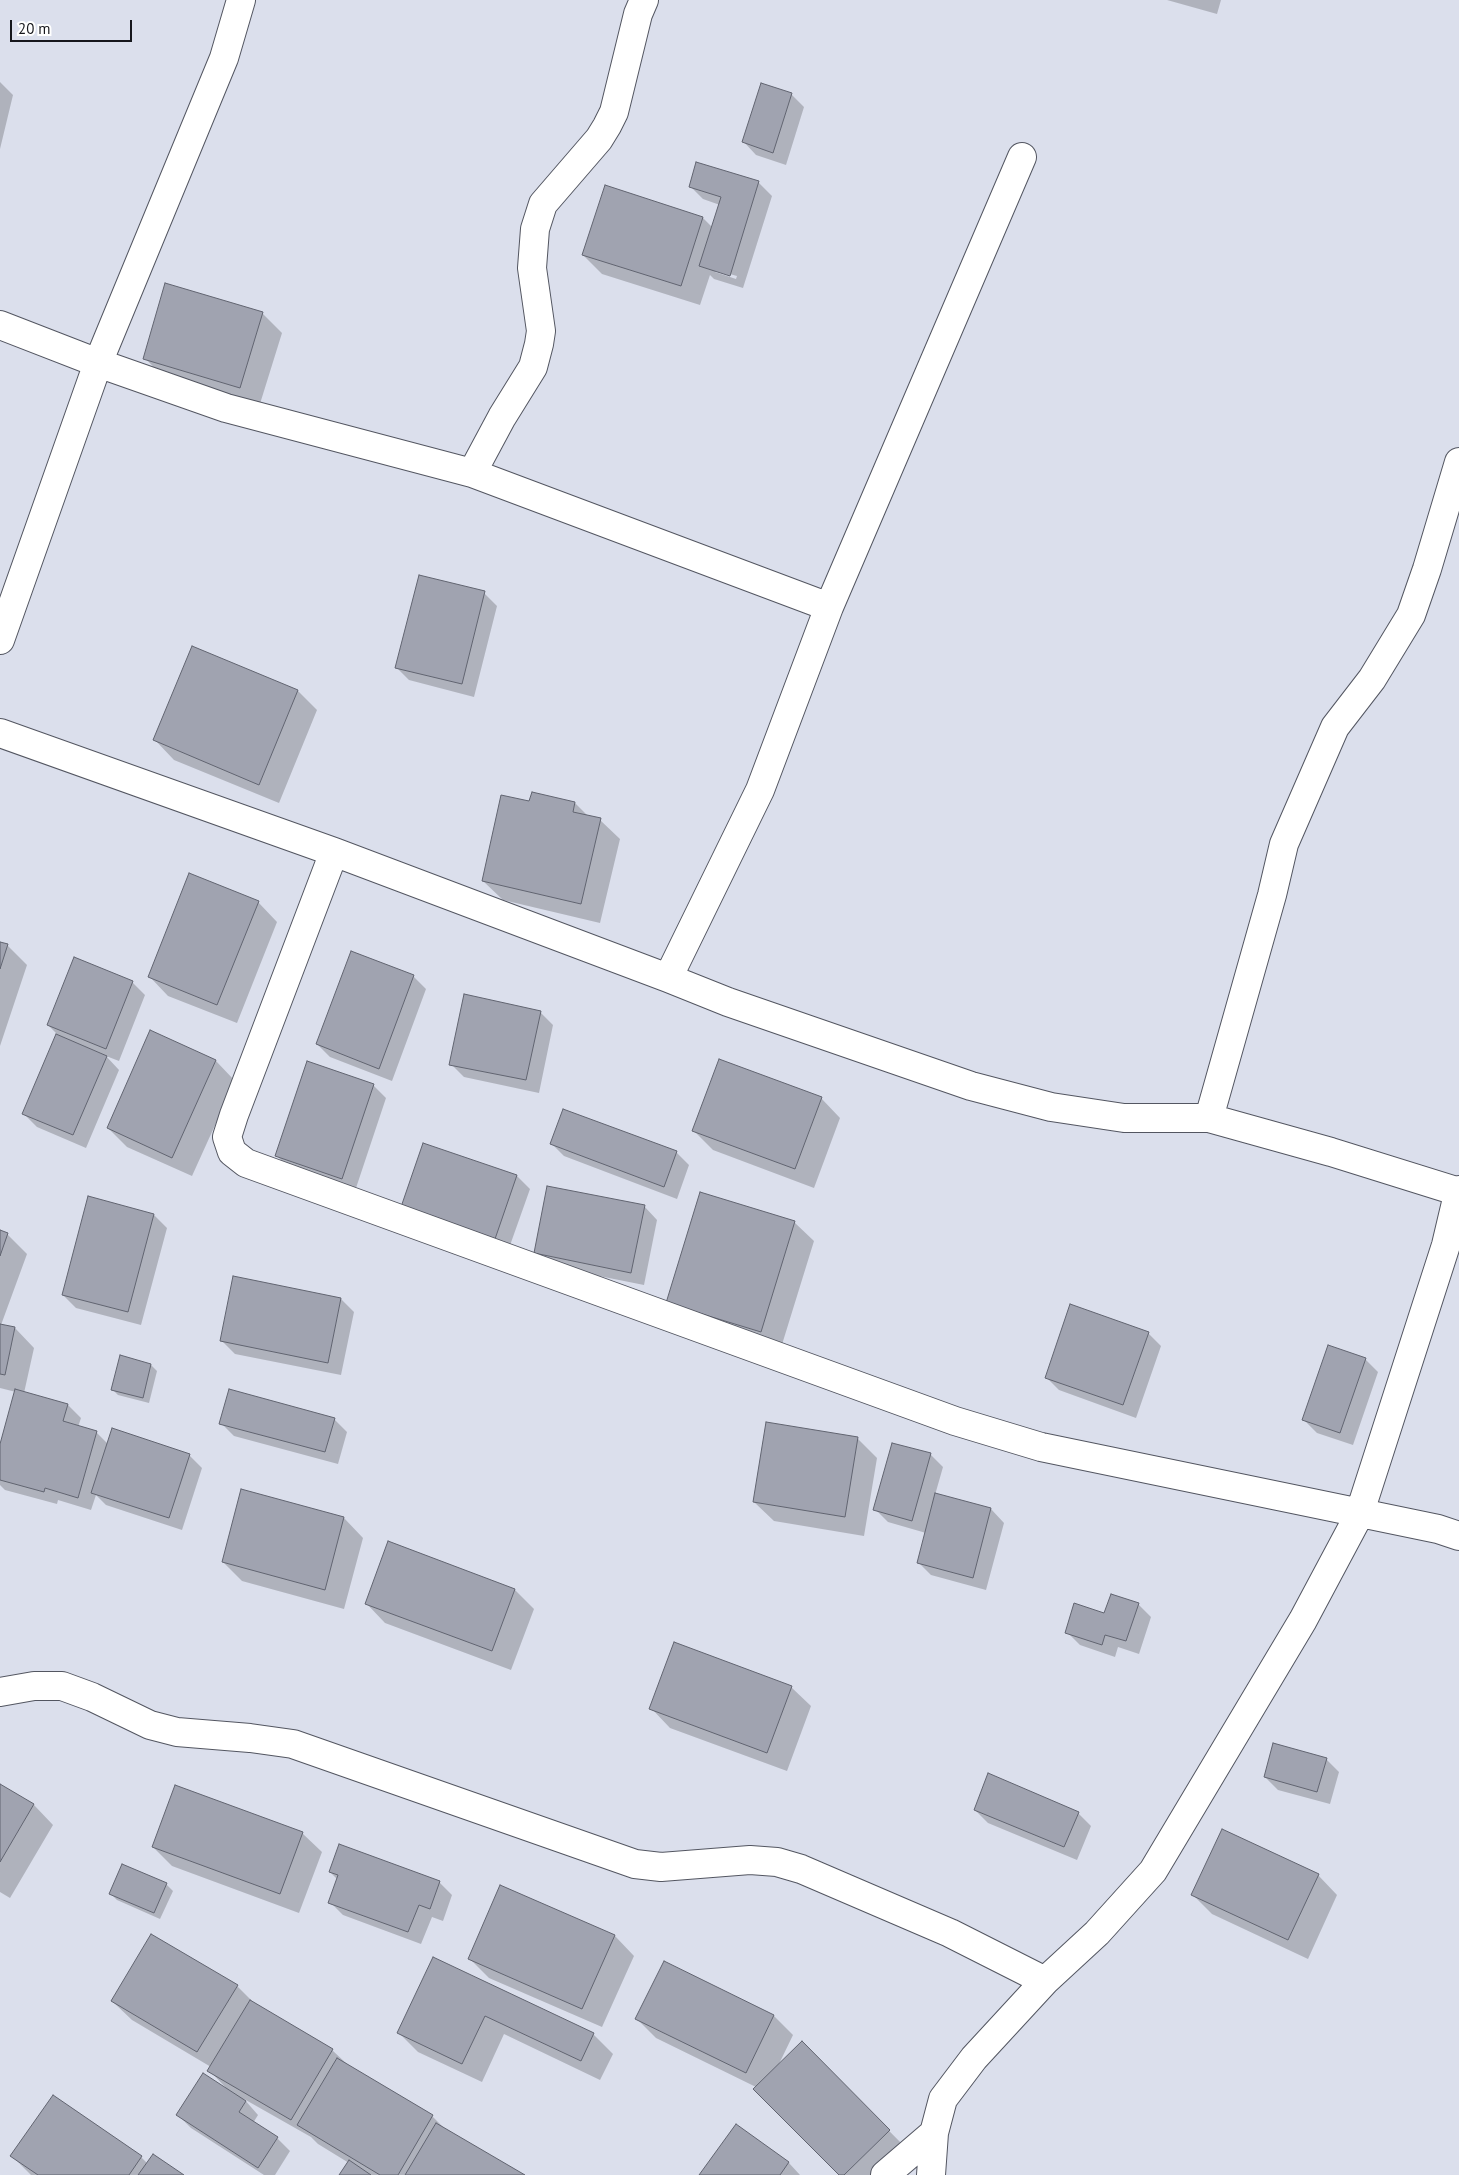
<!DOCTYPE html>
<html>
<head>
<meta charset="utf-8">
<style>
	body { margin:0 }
	#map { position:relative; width:1459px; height:2175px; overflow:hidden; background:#dbdfec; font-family:"PT Sans",sans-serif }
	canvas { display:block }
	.scale { position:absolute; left:10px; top:20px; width:122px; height:22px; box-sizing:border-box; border:2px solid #16171c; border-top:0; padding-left:6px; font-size:15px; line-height:18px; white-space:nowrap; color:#16171c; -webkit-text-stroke:4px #fff; paint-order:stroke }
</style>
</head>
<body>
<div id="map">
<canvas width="1459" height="2175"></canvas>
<div class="scale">20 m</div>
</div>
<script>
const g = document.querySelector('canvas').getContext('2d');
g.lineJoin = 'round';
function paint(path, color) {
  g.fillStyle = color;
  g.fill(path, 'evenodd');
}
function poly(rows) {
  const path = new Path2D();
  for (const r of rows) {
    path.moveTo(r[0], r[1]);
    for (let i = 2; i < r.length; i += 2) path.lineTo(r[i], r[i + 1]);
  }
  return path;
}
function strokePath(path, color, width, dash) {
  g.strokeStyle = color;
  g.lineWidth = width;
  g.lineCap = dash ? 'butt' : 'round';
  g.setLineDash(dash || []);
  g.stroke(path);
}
const shadow = poly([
	[1167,0,1221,0,1217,14],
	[0,82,13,95,0,149],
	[791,94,804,107,786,165,756,155,743,141],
	[697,163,759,183,772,196,743,288,714,279,710,275,700,305,602,274,583,255,703,218,713,228,720,205,703,199,690,186],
	[715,270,737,276,736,279,715,272],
	[262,313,282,333,259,407,164,378,145,358],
	[484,593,497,606,474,697,409,680,396,667],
	[298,691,317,710,279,803,174,760,155,740],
	[532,793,575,803,589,817,600,820,620,839,600,923,503,900,483,881,530,803],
	[258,902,277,922,237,1023,168,996,149,976],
	[0,943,7,945,27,965,0,1046],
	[413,976,426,989,392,1081,330,1057,317,1044],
	[132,982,145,995,119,1061,106,1056,119,1070,86,1148,37,1127,24,1114,57,1034,48,1025],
	[540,1012,553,1025,539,1093,464,1077,451,1064],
	[151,1032,216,1061,235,1081,192,1176,127,1147,108,1128],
	[373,1085,386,1098,355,1191,289,1168,276,1155],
	[821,1098,840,1118,814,1188,713,1150,694,1131],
	[551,1143,676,1152,689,1165,677,1199,564,1156],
	[517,1176,530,1189,508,1251,416,1220],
	[644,1206,657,1220,644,1285,549,1266,536,1253],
	[154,1215,167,1228,141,1325,76,1308,63,1295],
	[794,1222,814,1241,780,1351,686,1322],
	[0,1232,7,1234,27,1254,1,1325,15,1328,34,1348,24,1393,68,1405,81,1418,78,1427,96,1432,108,1444,189,1455,202,1468,182,1530,106,1505,96,1495,91,1510,58,1500,57,1504,5,1490,0,1485,0,1449,16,1392,0,1388],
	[341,1299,354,1312,341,1375,235,1354,222,1341],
	[1148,1333,1161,1346,1136,1418,1059,1390,1046,1377],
	[1365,1359,1378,1372,1353,1445,1317,1433,1304,1420],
	[151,1365,157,1371,149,1403,118,1395,112,1389],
	[334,1419,347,1432,338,1464,234,1436,221,1423],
	[857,1438,877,1458,864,1536,774,1521,754,1502],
	[930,1454,943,1467,935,1495,991,1509,1004,1523,986,1590,931,1575,918,1562,926,1533,888,1522,875,1509],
	[242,1491,344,1518,363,1538,344,1609,242,1581,223,1562],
	[515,1590,534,1609,511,1670,385,1623,366,1603],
	[1138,1604,1151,1617,1139,1654,1118,1647,1115,1657,1080,1645,1067,1632,1105,1615],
	[791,1687,811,1706,787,1771,670,1728,651,1708],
	[1326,1759,1339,1772,1330,1804,1278,1790,1265,1777],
	[0,1785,34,1805,53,1825,10,1898,0,1892],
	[975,1810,1078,1813,1091,1826,1077,1860,988,1823],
	[302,1833,322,1852,299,1913,172,1866,153,1847],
	[330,1872,439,1882,452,1895,443,1921,432,1917,421,1944,343,1915,330,1902,338,1880],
	[1318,1875,1337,1895,1308,1959,1212,1914,1193,1895],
	[166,1884,173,1891,160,1919,117,1900,111,1894],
	[501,1886,615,1936,634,1956,602,2027,489,1978,469,1958],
	[433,1959,593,2034,613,2054,600,2080,504,2034,482,2082,418,2052,399,2033],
	[237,1986,255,2004,332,2050,348,2065,432,2116,446,2130,522,2175,341,2175,349,2163,318,2144,311,2137,244,2099,258,2115,253,2123,277,2138,290,2151,275,2175,264,2175,191,2128,178,2115,227,2089,209,2070,211,2067,132,2020,112,2001],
	[774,2016,793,2035,778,2066,802,2043,908,2150,883,2175,840,2175,756,2087,656,2038,637,2019],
	[737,2126,789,2163,800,2175,701,2175],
	[12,2156,141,2157,148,2164,182,2175,31,2175]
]);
const building = poly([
	[761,83,792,93,773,153,742,142,761,83],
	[696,162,759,181,730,276,699,266,721,197,689,187,696,162],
	[605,185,703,217,681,286,582,255,605,185],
	[165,283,263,312,240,388,143,359,165,283],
	[419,575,485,591,462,684,395,668,419,575],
	[192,646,298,690,259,785,153,740,192,646],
	[532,792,575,802,573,812,601,818,581,904,482,881,501,795,529,801,532,792],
	[189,873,259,901,217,1005,148,977,189,873],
	[0,942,8,944,0,969,0,942],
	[351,951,414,975,379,1069,316,1044,351,951],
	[74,957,133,981,106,1049,47,1025,74,957],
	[464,994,541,1011,526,1080,449,1065,464,994],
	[150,1030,216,1060,172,1158,107,1128,150,1030],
	[56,1034,107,1056,73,1135,22,1114,56,1034],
	[719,1059,822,1097,795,1169,692,1131,719,1059],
	[307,1061,374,1084,342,1179,275,1156,307,1061],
	[563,1109,677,1151,664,1187,550,1144,563,1109],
	[423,1143,517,1175,495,1239,401,1207,423,1143],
	[547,1186,645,1205,631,1273,534,1253,547,1186],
	[700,1192,795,1221,761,1332,666,1303,700,1192],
	[88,1196,154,1214,128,1312,62,1295,88,1196],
	[0,1230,8,1233,0,1256,0,1230],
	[233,1276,341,1298,328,1363,220,1341,233,1276],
	[1070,1304,1149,1332,1123,1405,1045,1378,1070,1304],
	[0,1324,15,1327,5,1375,0,1374,0,1324],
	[1328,1345,1366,1358,1340,1433,1302,1420,1328,1345],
	[120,1355,151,1364,143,1398,111,1390,120,1355],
	[15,1389,68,1404,63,1421,97,1431,78,1498,45,1488,44,1492,0,1480,0,1444,15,1389],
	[229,1389,335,1418,325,1452,219,1424,229,1389],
	[766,1422,858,1437,845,1517,753,1502,766,1422],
	[112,1428,190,1454,169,1518,91,1493,112,1428],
	[892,1443,931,1453,912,1521,873,1510,892,1443],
	[241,1489,344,1517,325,1590,222,1562,241,1489],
	[935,1493,991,1508,973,1578,917,1563,935,1493],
	[388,1541,515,1589,492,1651,365,1604,388,1541],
	[1111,1594,1139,1603,1126,1641,1105,1635,1102,1645,1065,1633,1074,1603,1104,1613,1111,1594],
	[674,1642,792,1686,767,1753,649,1709,674,1642],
	[1273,1743,1327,1758,1317,1792,1264,1777,1273,1743],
	[988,1773,1079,1812,1064,1847,974,1810,988,1773],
	[0,1784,34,1804,0,1862,0,1784],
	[175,1785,303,1832,280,1894,152,1847,175,1785],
	[1222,1829,1319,1874,1288,1940,1191,1895,1222,1829],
	[339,1844,440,1881,430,1909,419,1905,408,1932,328,1903,338,1875,329,1872,339,1844],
	[122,1864,167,1883,154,1913,109,1894,122,1864],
	[500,1885,615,1935,582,2009,468,1959,500,1885],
	[151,1934,238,1985,197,2052,111,2001,151,1934],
	[433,1957,594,2033,581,2061,485,2016,462,2064,397,2033,433,1957],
	[664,1961,774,2015,746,2073,635,2019,664,1961],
	[250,2000,333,2049,291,2120,207,2071,250,2000],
	[802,2041,890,2130,844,2175,839,2175,753,2089,802,2041],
	[337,2058,433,2115,398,2175,380,2175,297,2125,337,2058],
	[203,2073,246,2101,239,2112,278,2137,258,2168,176,2115,203,2073],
	[53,2095,142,2156,129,2175,38,2175,10,2156,53,2095],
	[436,2123,525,2175,405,2175,436,2123],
	[736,2124,789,2162,780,2175,699,2175,736,2124],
	[153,2154,184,2175,138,2175,153,2154],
	[349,2160,371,2175,339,2175,349,2160]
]);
const street = poly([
	[0,325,98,363,226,408,472,473,829,607],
	[472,473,502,417,533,367,539,344,541,331,532,268,535,229,543,204,599,139,607,126,614,112,638,14,644,0],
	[0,640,98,363,224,58,241,0],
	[0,733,334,852,668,978,728,1002,971,1086,1051,1107,1124,1118,1209,1118,1331,1152,1459,1192],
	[334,852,234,1115,227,1137,232,1152,246,1163,955,1421,1041,1447,1438,1529,1459,1536],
	[668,978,760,790,829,607,1022,157],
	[1209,1118,1272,895,1284,844,1335,727,1372,679,1411,615,1427,569,1459,462],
	[0,1692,34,1686,62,1686,92,1697,150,1725,177,1732,250,1738,293,1744,635,1864,661,1867,750,1860,777,1862,801,1869,950,1933,1045,1981,1097,1933,1153,1871,1303,1620,1359,1515,1446,1245,1459,1190],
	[885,2175,934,2133],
	[931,2175,934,2133,943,2099,974,2058,1045,1981]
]);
paint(shadow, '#0003');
paint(building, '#a0a3b0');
strokePath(building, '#616470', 1);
strokePath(street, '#535661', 30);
strokePath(street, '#fff', 28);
</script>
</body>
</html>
